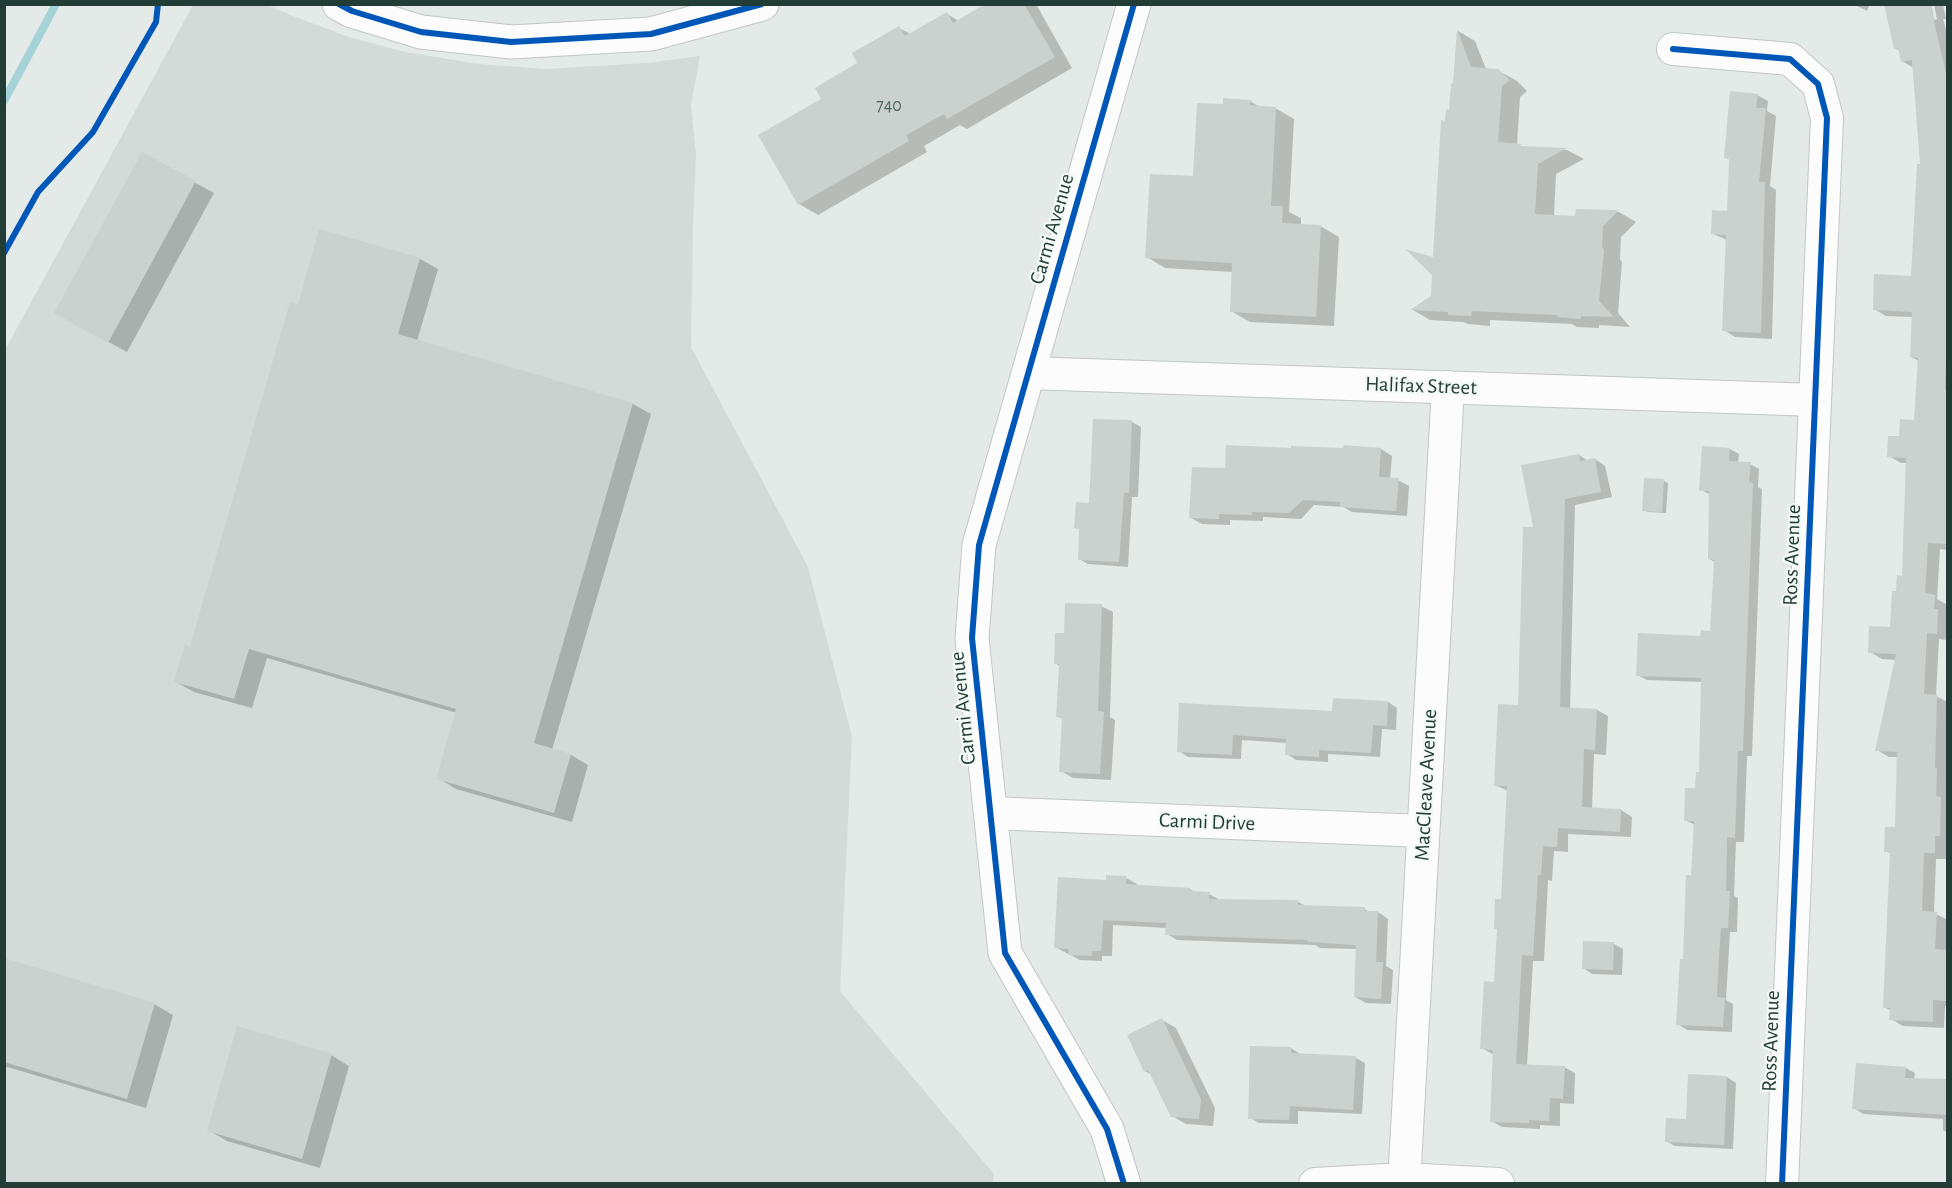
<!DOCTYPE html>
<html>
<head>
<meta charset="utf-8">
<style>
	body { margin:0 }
	#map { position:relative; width:1952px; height:1188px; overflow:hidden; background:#e4eae7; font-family:"Alegreya Sans",sans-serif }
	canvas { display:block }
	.frame { position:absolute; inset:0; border:6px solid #223d35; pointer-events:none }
</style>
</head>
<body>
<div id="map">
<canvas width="1952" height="1188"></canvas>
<div class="frame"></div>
</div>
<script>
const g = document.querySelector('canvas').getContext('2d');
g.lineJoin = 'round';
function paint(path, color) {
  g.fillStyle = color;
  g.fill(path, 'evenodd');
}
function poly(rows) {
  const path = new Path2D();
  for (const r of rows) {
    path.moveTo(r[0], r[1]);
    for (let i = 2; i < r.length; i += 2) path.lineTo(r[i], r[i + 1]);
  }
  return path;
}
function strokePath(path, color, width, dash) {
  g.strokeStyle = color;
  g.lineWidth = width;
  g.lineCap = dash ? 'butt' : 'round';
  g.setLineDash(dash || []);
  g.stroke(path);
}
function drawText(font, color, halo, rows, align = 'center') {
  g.font = font + ' "Alegreya Sans",sans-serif';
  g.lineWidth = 4.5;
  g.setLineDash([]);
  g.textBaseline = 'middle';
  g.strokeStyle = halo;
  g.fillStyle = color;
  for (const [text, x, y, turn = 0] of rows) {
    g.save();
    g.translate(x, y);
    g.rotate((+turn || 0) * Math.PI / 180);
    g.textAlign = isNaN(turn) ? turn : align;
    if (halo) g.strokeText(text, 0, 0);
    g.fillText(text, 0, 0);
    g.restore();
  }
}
const built = poly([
	[193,5,267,5,293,16,349,37,405,52,478,64,546,69,647,63,700,56,691,105,696,154,693,225,691,347,808,567,852,737,840,991,994,1174,993,1183,5,1184,5,350]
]);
const shadow = poly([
	[988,4,1036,4,1072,68,967,129,960,125,924,146,927,152,818,215,799,204,823,99,899,28,911,34,947,14,959,21],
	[1853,4,1870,4,1867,11],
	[1885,4,1931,4,1934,20,1937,19,1934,4,1943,4,1946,19,1943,19,1948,37,1948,550,1940,549,1937,599,1946,604,1948,640,1939,639,1936,696,1948,702,1948,842,1946,859,1936,859,1934,913,1948,920,1948,1006,1945,1006,1944,1028,1903,1026,1891,1019,1891,1011,1885,1007,1892,854,1886,851,1897,828,1898,757,1889,757,1877,750,1897,660,1882,659,1870,652,1892,629,1898,592,1903,577,1907,463,1901,463,1889,456,1901,438,1915,421,1919,361,1911,357,1913,317,1886,316,1874,309,1912,277,1922,166,1914,68,1902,61,1901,52,1895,48],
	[1458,31,1475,41,1486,69,1497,70,1517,81,1527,91,1520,97,1517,145,1524,148,1567,150,1584,159,1556,174,1554,216,1577,217,1577,211,1619,212,1636,222,1621,237,1620,259,1622,262,1618,313,1630,327,1599,325,1599,328,1577,327,1572,324,1490,320,1490,326,1468,324,1463,322,1430,320,1413,310,1432,297,1447,122,1451,111,1455,85],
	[1757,95,1768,101,1767,111,1776,116,1770,186,1776,190,1772,339,1735,337,1724,330,1727,240,1713,234,1728,212,1730,160,1725,157],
	[1250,101,1261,108,1275,108,1294,119,1289,212,1301,218,1301,225,1320,226,1339,237,1334,326,1250,322,1231,311,1233,272,1165,268,1147,257,1194,178,1224,106],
	[142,154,214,193,127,352,74,323],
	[321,231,420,259,438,269,417,341,633,404,651,414,552,750,571,755,588,765,572,822,456,789,438,778,457,713,267,658,252,708,194,692,176,682,191,647,299,307],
	[1095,420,1132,422,1141,427,1138,497,1132,497,1128,567,1088,564,1079,559,1081,531,1076,527,1091,504],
	[1292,449,1381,449,1392,456,1390,479,1398,480,1409,486,1407,516,1352,512,1343,507,1314,505,1301,519,1263,517,1263,521,1230,520,1230,525,1202,524,1191,518,1226,470],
	[1730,449,1739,454,1738,463,1750,464,1759,469,1758,487,1762,489,1752,756,1747,756,1744,842,1736,842,1734,896,1738,898,1737,932,1730,932,1726,1000,1733,1004,1732,1032,1687,1030,1678,1024,1692,877,1695,825,1685,820,1697,790,1700,774,1703,682,1647,680,1638,675,1712,632,1715,562,1709,559,1711,495,1701,490],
	[1579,455,1588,461,1595,459,1605,466,1612,497,1575,505,1570,709,1597,710,1608,716,1606,755,1594,754,1592,809,1621,810,1632,817,1631,837,1568,834,1568,852,1554,851,1552,881,1548,880,1544,961,1533,961,1527,1066,1564,1067,1575,1073,1574,1104,1560,1103,1560,1126,1540,1125,1540,1129,1502,1127,1491,1121,1494,1055,1482,1048,1495,983,1502,901,1508,791,1495,785,1520,707,1534,529],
	[1664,481,1668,483,1666,513,1648,512,1643,510],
	[1101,606,1113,612,1110,717,1115,720,1111,780,1073,778,1061,771,1064,720,1058,716,1060,666,1055,663,1065,635],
	[1388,702,1397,708,1396,730,1382,729,1380,757,1328,754,1328,762,1296,760,1287,754,1287,743,1242,740,1241,759,1188,757,1179,751,1181,705,1333,713],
	[1126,878,1137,884,1136,886,1190,889,1196,893,1209,894,1220,900,1297,901,1307,907,1364,909,1370,912,1378,912,1388,919,1386,966,1393,970,1391,1004,1366,1003,1355,997,1358,949,1320,948,1315,945,1177,940,1167,934,1167,928,1113,925,1112,956,1102,956,1102,961,1080,960,1055,947,1107,882],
	[1585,943,1614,944,1623,949,1622,975,1592,974,1583,968],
	[4,959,154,1004,173,1015,146,1108,4,1066],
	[1162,1020,1176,1028,1215,1108,1213,1126,1186,1124,1172,1116,1152,1075,1145,1071],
	[1291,1048,1300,1054,1356,1058,1365,1063,1362,1114,1298,1111,1298,1124,1259,1123,1250,1118],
	[331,1055,349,1066,320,1168,227,1141,208,1130],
	[1906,1068,1915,1073,1914,1080,1948,1081,1948,1133,1943,1130,1943,1119,1863,1114,1854,1108],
	[1727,1077,1736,1083,1733,1149,1675,1146,1666,1141,1688,1121]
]);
const stream = poly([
	[4,101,56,4]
]);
const building = poly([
	[985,4,1024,4,1055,57,947,119,944,114,906,135,909,141,798,205,758,135,821,99,815,88,857,63,852,53,899,26,905,36,947,12,953,23],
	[1884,4,1930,4,1947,78,1947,326,1945,389,1947,389,1947,544,1928,543,1925,593,1935,595,1934,609,1938,609,1937,634,1927,633,1924,694,1937,695,1935,768,1937,768,1936,796,1941,797,1940,836,1935,836,1935,853,1924,853,1922,911,1937,912,1935,949,1947,950,1947,1001,1933,1000,1933,1022,1889,1020,1890,1008,1883,1008,1890,852,1884,852,1885,827,1895,827,1897,752,1875,751,1896,654,1868,653,1869,626,1890,627,1892,591,1896,591,1897,575,1902,576,1906,458,1887,457,1888,436,1899,436,1900,419,1914,420,1918,358,1910,357,1912,312,1873,310,1874,274,1911,276,1917,164,1920,164,1912,60,1901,62,1898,48,1894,49],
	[1457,29,1471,67,1498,69,1510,80,1502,86,1498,142,1521,144,1520,146,1567,148,1538,164,1535,214,1575,216,1576,209,1619,210,1603,226,1602,247,1604,250,1599,301,1614,317,1581,316,1581,319,1557,317,1558,315,1472,311,1471,316,1448,315,1448,312,1410,310,1431,296,1432,275,1405,249,1433,257,1441,120,1445,121,1446,109,1449,110,1451,83,1453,84],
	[1730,91,1758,94,1756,108,1766,108,1759,182,1765,182,1761,333,1722,331,1726,235,1711,234,1712,210,1727,211,1729,159,1724,158],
	[1223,98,1251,100,1250,105,1276,107,1271,206,1283,206,1282,223,1321,225,1316,317,1230,312,1232,263,1145,258,1150,174,1193,176,1197,103,1223,104],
	[142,152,196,181,108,343,54,313],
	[319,229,420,258,398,334,633,403,534,743,571,754,554,813,436,779,456,709,249,649,234,699,174,682,185,644,190,646,290,302,298,305],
	[1093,419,1132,420,1129,493,1124,493,1119,562,1078,560,1079,529,1074,528,1076,502,1089,503],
	[1226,445,1291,448,1291,446,1343,448,1344,445,1381,448,1379,477,1399,478,1396,511,1340,507,1340,502,1303,500,1289,513,1252,512,1252,515,1219,514,1219,519,1189,518,1192,467,1225,468],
	[1702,446,1730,448,1729,461,1751,462,1749,482,1753,483,1743,751,1738,751,1735,838,1727,837,1726,891,1730,891,1728,928,1721,928,1719,956,1717,997,1725,998,1723,1027,1676,1025,1680,959,1683,959,1686,875,1691,875,1694,821,1684,821,1685,788,1695,788,1696,772,1699,772,1701,678,1636,676,1638,633,1700,636,1701,630,1710,631,1714,560,1708,559,1709,491,1699,491],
	[1579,454,1580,461,1595,458,1601,492,1565,499,1560,707,1597,709,1595,750,1584,749,1582,807,1621,809,1620,832,1558,828,1557,847,1543,846,1541,875,1538,875,1533,956,1522,955,1516,1064,1565,1066,1563,1099,1550,1098,1549,1121,1529,1120,1529,1123,1490,1122,1493,1050,1480,1049,1484,981,1494,982,1497,929,1494,929,1495,899,1501,899,1507,786,1494,786,1498,704,1518,705,1523,527,1533,527,1521,465],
	[1644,478,1664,479,1662,512,1642,511],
	[1065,603,1102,604,1098,711,1104,712,1100,774,1059,772,1062,718,1056,717,1059,664,1054,664,1055,633,1064,633],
	[1333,698,1388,701,1387,726,1373,725,1371,753,1319,750,1319,757,1285,755,1286,739,1233,735,1232,755,1177,752,1179,703,1332,711],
	[1106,875,1126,876,1126,884,1190,888,1190,891,1210,892,1209,899,1298,900,1298,905,1365,907,1364,911,1378,911,1376,962,1383,962,1381,999,1354,997,1356,945,1307,942,1308,940,1165,935,1166,923,1103,920,1101,951,1092,951,1092,956,1068,955,1069,949,1054,948,1058,877,1106,880],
	[1583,941,1614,942,1613,970,1582,969],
	[4,958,155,1003,127,1099,4,1062],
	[1162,1018,1201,1099,1199,1119,1171,1117,1148,1070,1144,1072,1127,1035],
	[237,1026,332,1054,302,1159,207,1131],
	[1250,1046,1291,1047,1291,1053,1356,1056,1353,1110,1290,1106,1289,1120,1248,1119],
	[1856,1063,1906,1067,1905,1078,1947,1079,1947,1115,1852,1109],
	[1688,1074,1727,1076,1724,1145,1665,1142,1666,1118,1686,1119]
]);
const minor = poly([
	[1673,49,1790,59,1818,84,1827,118,1782,1184],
	[1028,373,1815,400],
	[991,813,1423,831],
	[1315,1184,1404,1179,1498,1184],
	[1404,1184,1448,387]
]);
const tertiary = poly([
	[339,4,352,11,421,32,511,42,651,34,762,4],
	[1124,1184,1107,1129,1005,953,972,638,979,545,1134,4]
]);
const cycleway = poly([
	[339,4,352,11,421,32,511,42,651,34,762,4],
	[1673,49,1790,59,1818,84,1827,118,1782,1184],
	[4,253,38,192,93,132,156,22,158,4],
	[1124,1184,1107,1129,1005,953,972,638,979,545,1134,4]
]);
const numberNames = [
	["740",889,106]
];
const streetNames = [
	["Carmi Avenue",1052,229,-74],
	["Halifax Street",1421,386,2],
	["Ross Avenue",1792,555,-88],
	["Carmi Avenue",963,708,-96],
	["MacCleave Avenue",1426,785,-87],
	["Carmi Drive",1207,822,2],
	["Ross Avenue",1771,1041,-88]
];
paint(built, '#d2dbd7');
paint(shadow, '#0003');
strokePath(stream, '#a5d3d8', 8);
paint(building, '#cbd1ce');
strokePath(minor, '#c1c7c4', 34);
strokePath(tertiary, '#c1c7c4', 35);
strokePath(minor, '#fbfcfb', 32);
strokePath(tertiary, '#fbfcfb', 33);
strokePath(cycleway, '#0057b8', 6);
drawText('18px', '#4d635c', null, numberNames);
drawText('21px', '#223d35', '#f3f9f5', streetNames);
</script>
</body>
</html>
